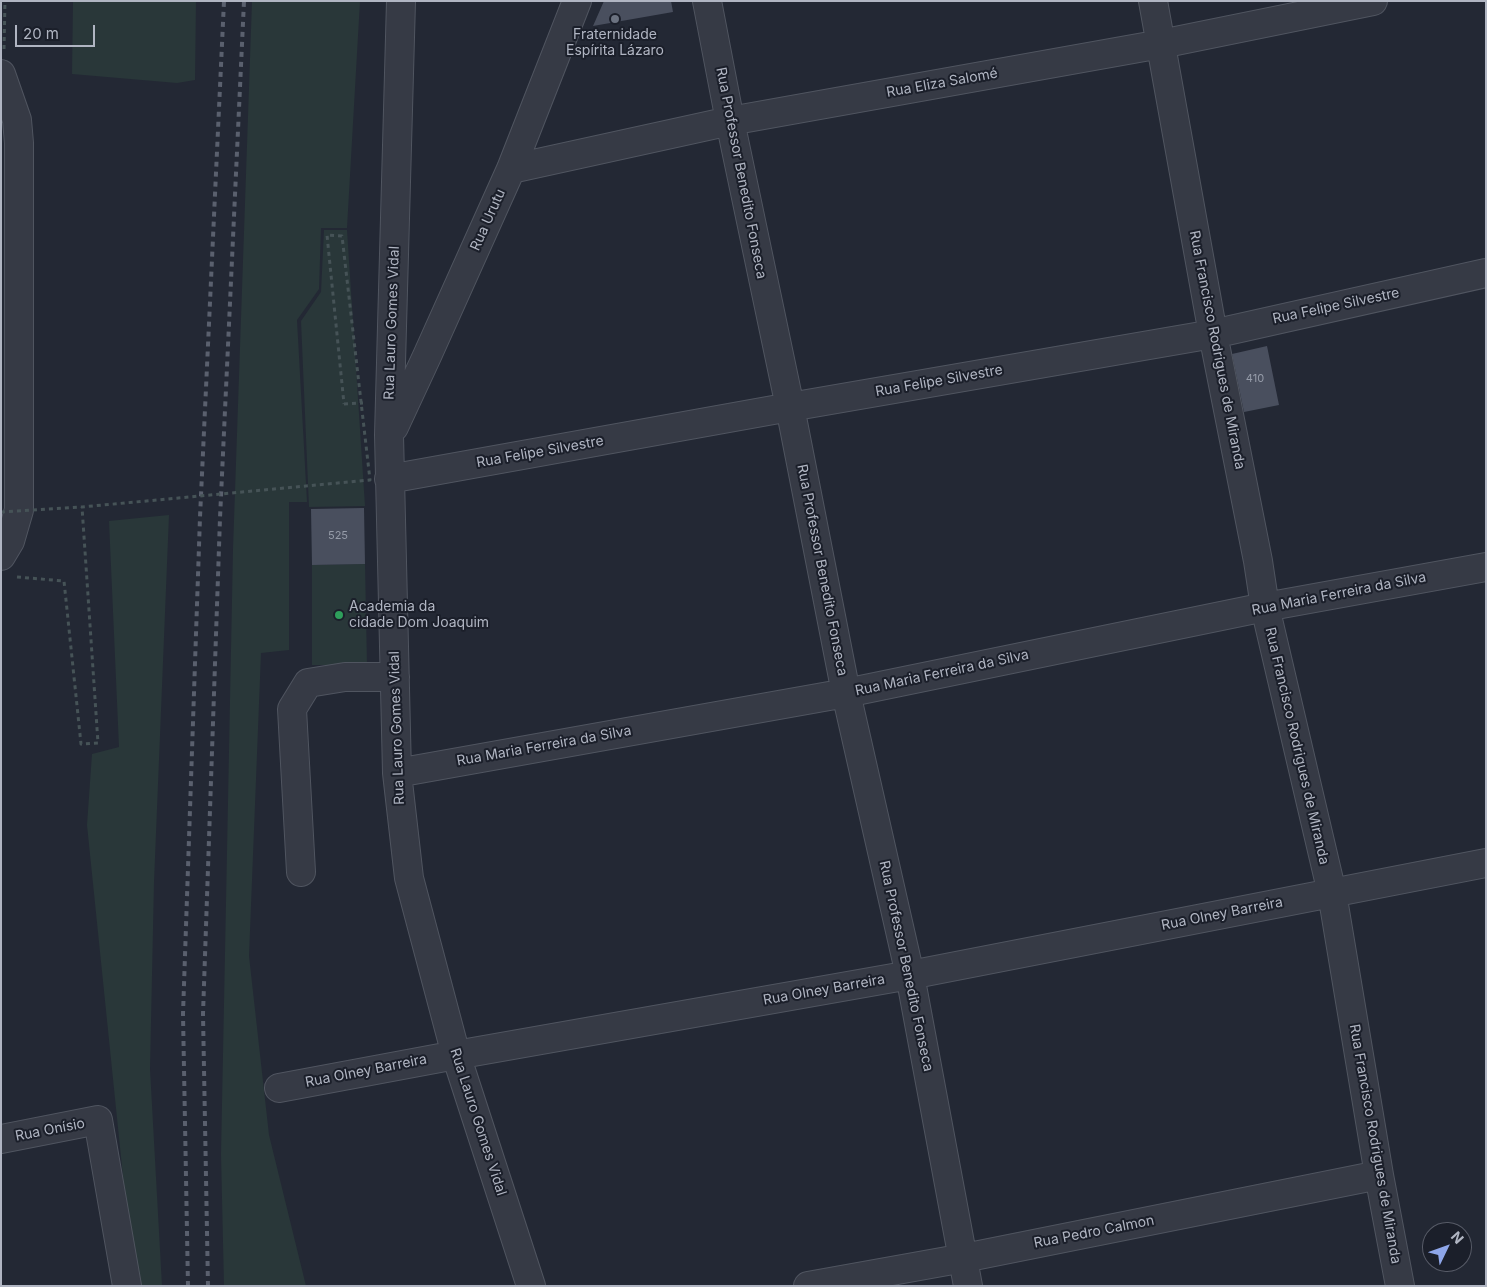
<!DOCTYPE html>
<html>
<head>
<meta charset="utf-8">
<style>
	body { margin:0 }
	#map { position:relative; width:1487px; height:1287px; overflow:hidden; background:#232834; font-family:Inter,sans-serif }
	canvas { display:block }
	.frame { position:absolute; inset:0; border:2px solid #b0b5c2; pointer-events:none }
	.north { position:absolute; left:1422px; top:1222px; width:50px; height:50px; box-sizing:border-box; background:#1b1f2a; border:1px solid #575b67; border-radius:50%; rotate:48deg; font-size:14px; font-weight:700; line-height:20px; text-align:center; color:#b0b5c2 }
	.north::after { content:''; display:block; margin:auto; width:18px; height:22px; background:#8ea6e9; clip-path:polygon(50% 0,100% 100%,50% 72%,0 100%) }
	.scale { position:absolute; left:15px; top:25px; width:80px; height:22px; box-sizing:border-box; border:2px solid #b0b5c2; border-top:0; padding-left:6px; font-size:15px; line-height:18px; white-space:nowrap; color:#b0b5c2; -webkit-text-stroke:4px #1b1f2a; paint-order:stroke }
</style>
</head>
<body>
<div id="map">
<canvas width="1487" height="1287"></canvas>
<div class="frame"></div>
<div class="north">N</div>
<div class="scale">20 m</div>
</div>
<script>
const g = document.querySelector('canvas').getContext('2d');
g.lineJoin = 'round';
function paint(path, color) {
  g.fillStyle = color;
  g.fill(path, 'evenodd');
}
function poly(rows) {
  const path = new Path2D();
  for (const r of rows) {
    path.moveTo(r[0], r[1]);
    for (let i = 2; i < r.length; i += 2) path.lineTo(r[i], r[i + 1]);
  }
  return path;
}
function strokePath(path, color, width, dash) {
  g.strokeStyle = color;
  g.lineWidth = width;
  g.lineCap = dash ? 'butt' : 'round';
  g.setLineDash(dash || []);
  g.stroke(path);
}
function drawText(font, color, halo, rows, align = 'center') {
  g.font = font + ' Inter,sans-serif';
  g.lineWidth = 4;
  g.setLineDash([]);
  g.textBaseline = 'middle';
  g.strokeStyle = halo;
  g.fillStyle = color;
  for (const [text, x, y, turn = 0] of rows) {
    g.save();
    g.translate(x, y);
    g.rotate((+turn || 0) * Math.PI / 180);
    g.textAlign = isNaN(turn) ? turn : align;
    if (halo) g.strokeText(text, 0, 0);
    g.fillText(text, 0, 0);
    g.restore();
  }
}
const green = poly([
	[73,1,196,1,195,80,177,83,72,74],
	[252,1,360,1,347,228,321,228,319,289,297,320,307,502,289,502,289,650,261,653,249,956,269,1135,306,1286,224,1286,221,1154,233,549],
	[324,230,347,230,365,506,309,507,301,321,321,292],
	[169,515,154,882,150,1069,162,1286,128,1286,125,1196,87,825,92,754,119,747,109,521],
	[365,564,367,665,312,665,312,565]
]);
const building = poly([
	[604,1,671,1,673,12,593,26],
	[1267,346,1279,405,1244,412,1232,354],
	[364,508,365,564,312,565,311,509]
]);
const path = poly([
	[4,49,5,1],
	[344,404,363,403],
	[17,577,64,581,81,744,98,743,82,507]
]);
const minor = poly([
	[401,1,389,435,397,773,409,878,456,1055,531,1286],
	[707,1,730,121,790,407,846,693,910,975,968,1286],
	[1153,1,1213,334,1258,561,1265,607,1332,893,1379,1175,1400,1286],
	[1,74,17,120,19,143,19,510,10,541,1,556],
	[511,169,730,121,1161,44,1373,1],
	[394,427,427,356,511,169,577,1],
	[389,479,790,407,1213,334,1486,273],
	[397,773,846,693,1265,607,1486,567],
	[301,872,292,709,308,683,345,677,395,677],
	[279,1088,456,1055,910,975,1486,863],
	[1,1139,98,1120,127,1286],
	[808,1286,964,1258,1379,1175]
]);
const rail = poly([
	[188,1286,183,1014,200,517,224,1],
	[208,1286,203,1014,220,518,244,1]
]);
const pathBridge = poly([
	[1,512,82,507,370,480,342,236,327,235,344,404]
]);
const markers = [
	[615,19,5,"#6b7280"],
	[339,615,5,"#2e9e5b"]
];
const numberNames = [
	["410",1255,379],
	["525",338,536]
];
const poiNames = [
	["Fraternidade",615,35],
	["Espírita Lázaro",615,51],
	["Academia da",349,607,"left"],
	["cidade Dom Joaquim",349,623,"left"]
];
const streetNames = [
	["Rua Eliza Salomé",942,83,-10],
	["Rua Professor Benedito Fonseca",741,173,79],
	["Rua Urutu",488,220,-66],
	["Rua Felipe Silvestre",1336,306,-12],
	["Rua Lauro Gomes Vidal",392,323,-88],
	["Rua Francisco Rodrigues de Miranda",1217,350,79],
	["Rua Felipe Silvestre",939,381,-10],
	["Rua Felipe Silvestre",540,452,-10],
	["Rua Professor Benedito Fonseca",822,570,79],
	["Rua Maria Ferreira da Silva",1339,594,-11],
	["Rua Maria Ferreira da Silva",942,673,-12],
	["Rua Lauro Gomes Vidal",397,728,-92],
	["Rua Maria Ferreira da Silva",544,746,-10],
	["Rua Francisco Rodrigues de Miranda",1297,746,77],
	["Rua Olney Barreira",1222,914,-11],
	["Rua Professor Benedito Fonseca",906,966,78],
	["Rua Olney Barreira",824,990,-10],
	["Rua Olney Barreira",366,1071,-11],
	["Rua Lauro Gomes Vidal",478,1122,72],
	["Rua Onísio",50,1130,-11],
	["Rua Francisco Rodrigues de Miranda",1375,1144,80],
	["Rua Pedro Calmon",1094,1232,-11]
];
paint(green, '#293739');
paint(building, '#494f5e');
strokePath(minor, '#505560', 30);
strokePath(path, '#465357', 3, [4, 4]);
strokePath(minor, '#363a45', 28);
strokePath(rail, '#5a606e', 4, [5, 5]);
strokePath(pathBridge, '#465357', 3, [4, 4]);
for (const [x, y, r, color] of markers) {
  const dot = new Path2D();
  dot.arc(x, y, r, 0, 2 * Math.PI);
  g.fillStyle = color;
  g.fill(dot);
  strokePath(dot, '#1b1f2a', 2);
}
drawText('11px', '#969ca9', null, numberNames);
drawText('14px', '#b0b5c2', '#1b1f2a', poiNames);
drawText('14px', '#b0b5c2', '#1b1f2a', streetNames);
</script>
</body>
</html>
